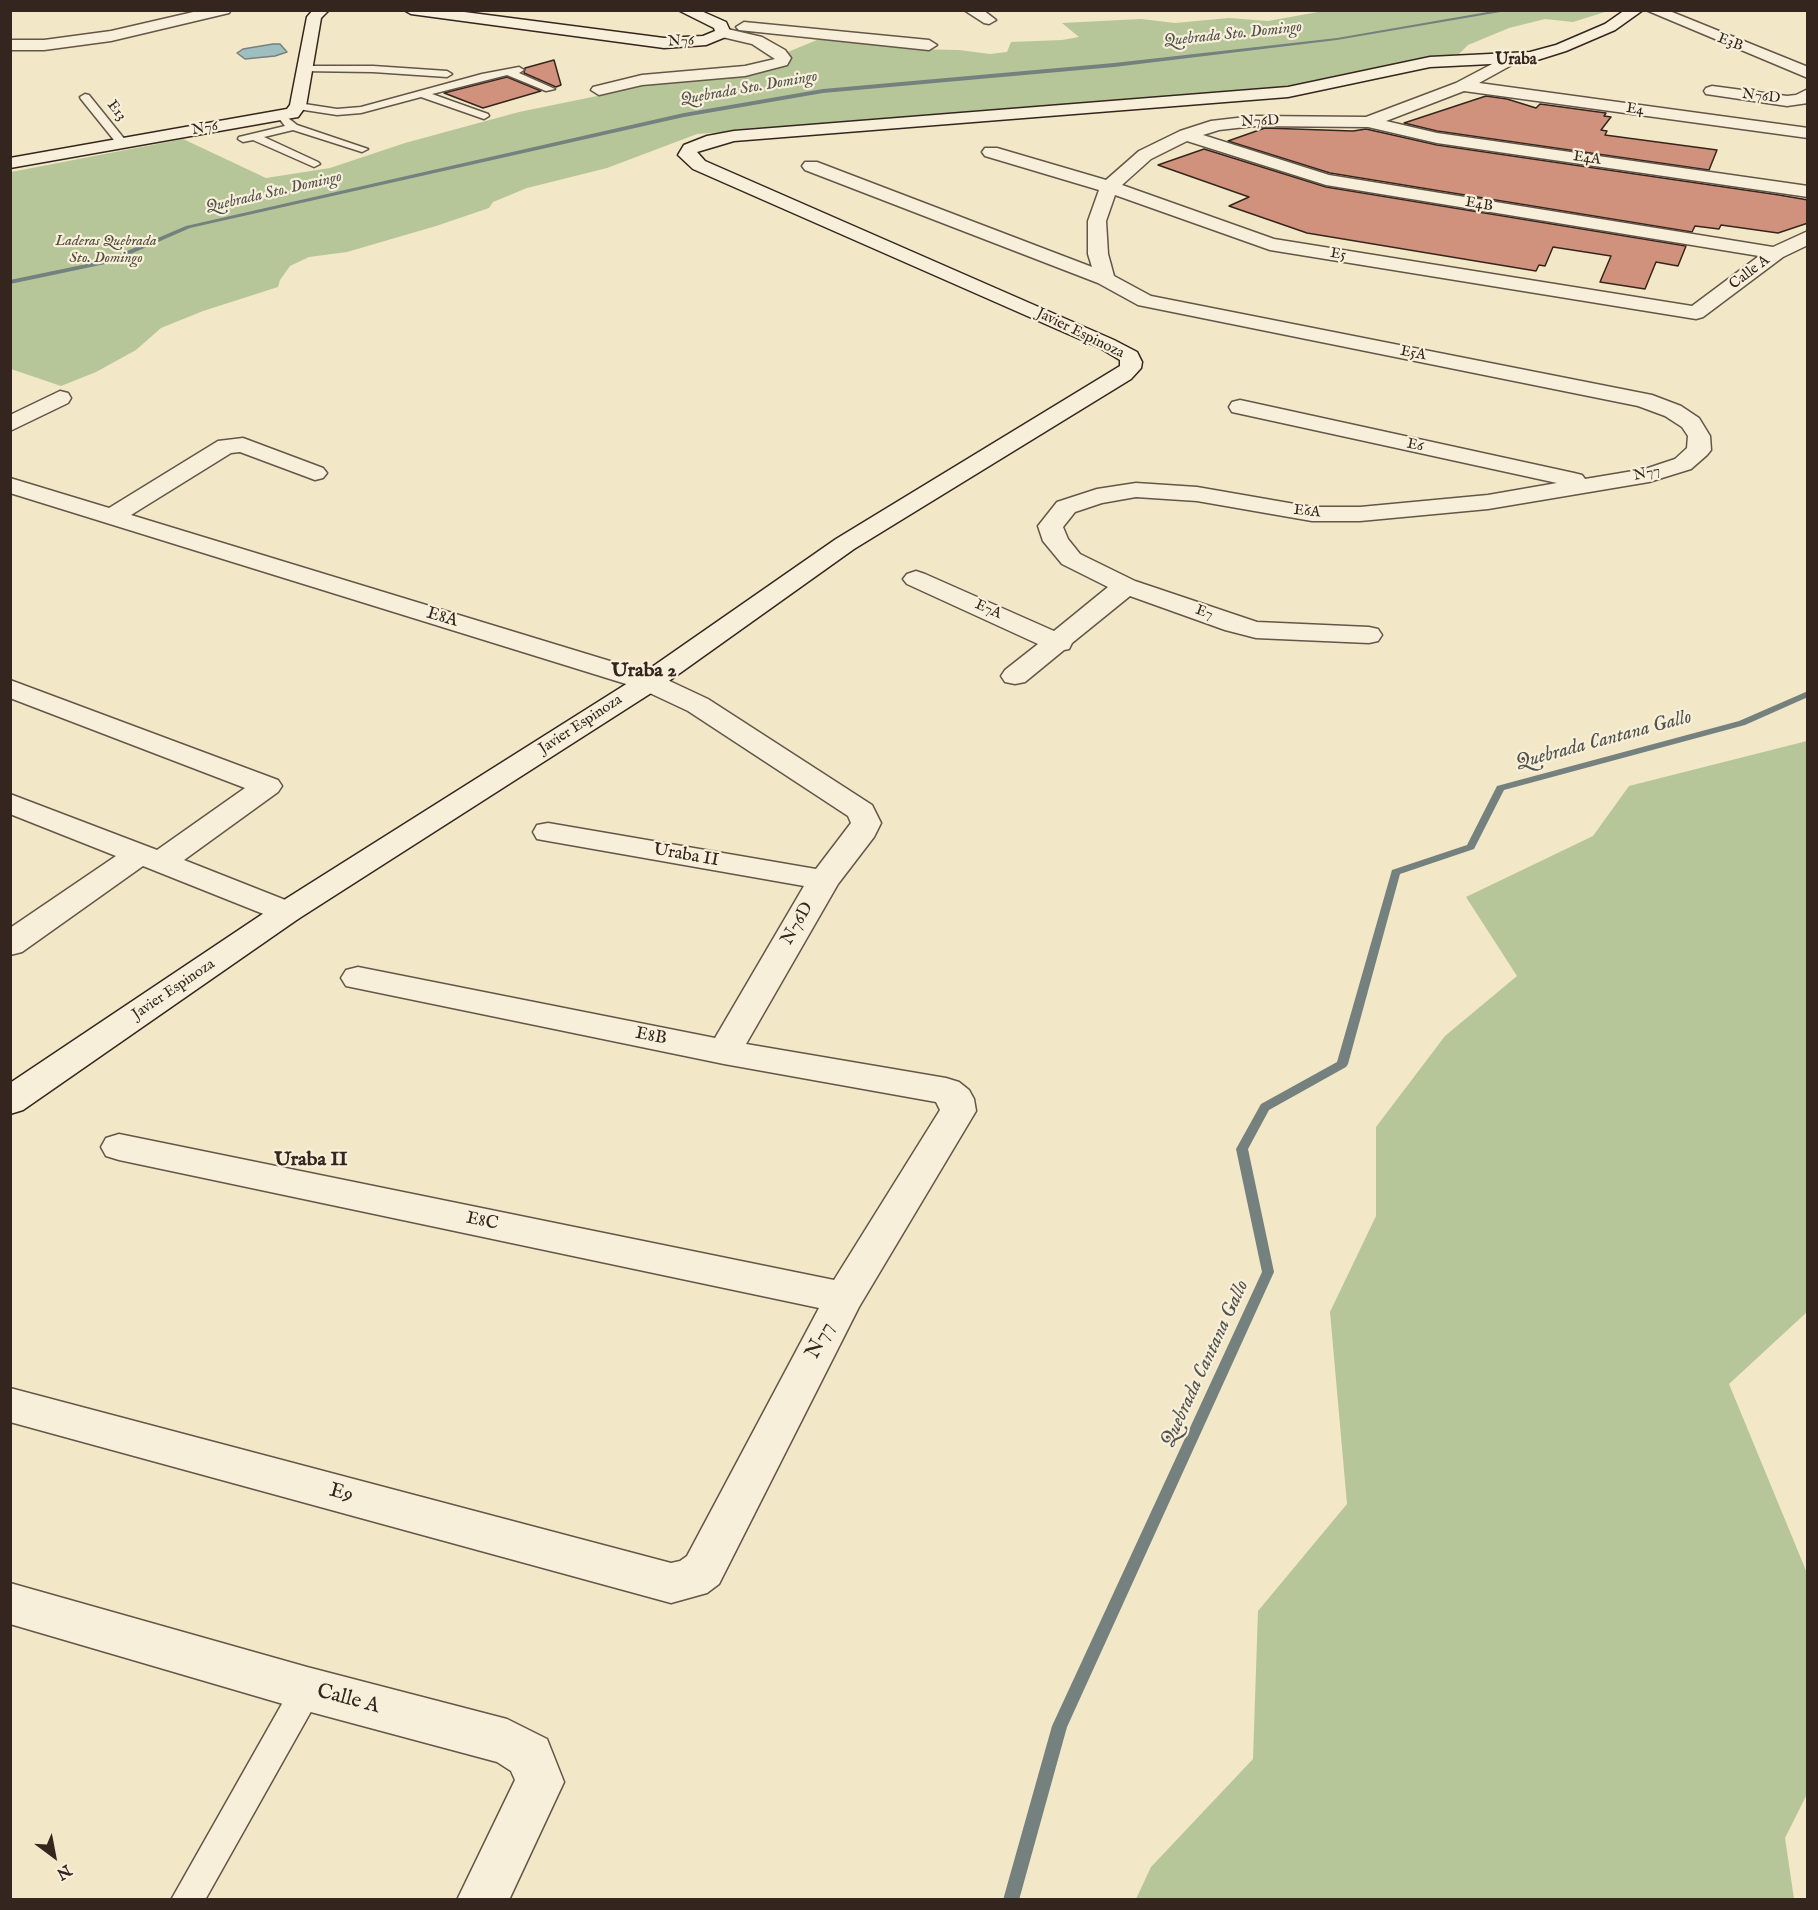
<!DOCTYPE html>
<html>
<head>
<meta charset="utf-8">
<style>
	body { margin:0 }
	#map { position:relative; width:1818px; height:1910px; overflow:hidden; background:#f2e7c6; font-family:"IM FELL English",serif }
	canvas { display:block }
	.frame { position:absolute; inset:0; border:12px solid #34261e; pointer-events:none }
	.north { position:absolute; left:24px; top:1826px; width:60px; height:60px; -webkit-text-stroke:4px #f7efda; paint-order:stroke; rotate:148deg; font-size:16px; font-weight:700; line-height:24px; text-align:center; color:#34261e }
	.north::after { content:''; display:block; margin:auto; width:21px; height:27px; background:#34261e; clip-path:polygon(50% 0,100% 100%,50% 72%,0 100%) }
</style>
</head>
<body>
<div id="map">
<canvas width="1818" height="1910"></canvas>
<div class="frame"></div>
<div class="north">N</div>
</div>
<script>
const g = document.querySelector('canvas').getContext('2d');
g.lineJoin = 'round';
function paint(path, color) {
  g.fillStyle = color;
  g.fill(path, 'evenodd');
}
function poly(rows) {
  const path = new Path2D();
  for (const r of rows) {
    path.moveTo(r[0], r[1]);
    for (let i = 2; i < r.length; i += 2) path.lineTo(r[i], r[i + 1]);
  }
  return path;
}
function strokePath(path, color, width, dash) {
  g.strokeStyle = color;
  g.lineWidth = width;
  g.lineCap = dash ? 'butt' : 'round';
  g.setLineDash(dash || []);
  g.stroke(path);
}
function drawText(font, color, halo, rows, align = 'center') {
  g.font = font + ' "IM FELL English",serif';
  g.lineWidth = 4.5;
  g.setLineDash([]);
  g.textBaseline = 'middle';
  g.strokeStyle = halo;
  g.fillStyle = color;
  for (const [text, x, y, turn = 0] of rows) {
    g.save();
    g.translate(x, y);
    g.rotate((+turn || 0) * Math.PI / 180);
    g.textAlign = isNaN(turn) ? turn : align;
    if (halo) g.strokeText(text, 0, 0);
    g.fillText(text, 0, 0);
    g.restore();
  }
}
const green = poly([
	[1329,10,1608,11,1573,22,1545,19,1509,28,1468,45,1458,55,1436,57,1287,89,697,134,607,168,527,188,493,202,489,208,436,226,347,252,309,257,290,266,280,280,278,287,203,311,161,328,136,350,96,372,61,386,11,369,11,172,183,139,266,178,330,168,405,143,519,112,602,95,613,83,776,65,783,54,817,40,834,37,885,42,907,49,959,50,990,54,1007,52,1011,42,1062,40,1079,37,1062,23,1141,19,1175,23,1229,18,1268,21],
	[1807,741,1807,1312,1729,1384,1807,1573,1807,1794,1785,1838,1794,1899,1136,1899,1151,1867,1253,1759,1258,1611,1347,1504,1330,1312,1376,1216,1376,1127,1445,1036,1517,976,1466,897,1593,836,1629,786]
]);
const water = poly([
	[273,44,280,44,287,52,275,56,245,59,237,53,243,49,273,44]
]);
const stream = poly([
	[1499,10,1512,10,1337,40,1114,67,823,93,684,117,190,228,110,263,10,284,10,280,106,260,186,226,684,113,823,89,1114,63,1337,38,1499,10],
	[1808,691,1808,697,1745,725,1504,790,1474,849,1400,874,1348,1064,1346,1067,1269,1110,1248,1149,1274,1272,1067,1727,1019,1900,1003,1900,1052,1726,1262,1272,1236,1149,1261,1104,1337,1062,1392,870,1467,845,1497,786,1739,721,1808,691]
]);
const building = poly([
	[554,60,561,85,556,87,524,73,525,68,554,60],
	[507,77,541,91,483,108,444,93,507,77],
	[1486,96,1507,99,1536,108,1540,104,1606,113,1604,116,1611,117,1601,130,1607,131,1605,135,1717,150,1709,170,1437,131,1404,123,1486,96],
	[1265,128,1353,131,1366,129,1437,145,1779,195,1808,200,1808,223,1778,233,1721,225,1719,229,1695,226,1692,232,1330,173,1228,141,1265,128],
	[1204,149,1326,187,1686,246,1678,266,1656,262,1645,289,1600,282,1611,256,1553,247,1545,266,1539,265,1536,271,1307,233,1229,206,1249,197,1158,165,1204,149]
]);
const lane = poly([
	[305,66,373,66,447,71,452,74,447,77,373,72,301,71,300,69,305,66],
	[519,67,524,70,519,73,555,89,546,91,507,75,432,94,488,114,489,116,484,119,421,97,361,113,337,115,298,109,293,106,298,103,337,109,361,107,482,74,519,67],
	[85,94,89,95,126,141,126,145,118,145,81,99,80,97,85,94],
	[283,114,297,125,368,149,362,152,293,130,264,137,318,162,320,164,314,167,253,140,243,142,238,139,239,137,285,126,278,117,283,114],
	[307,1675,318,1679,322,1689,318,1699,205,1900,171,1900,296,1679,307,1675]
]);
const street = poly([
	[202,10,231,10,229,13,111,41,44,50,10,50,10,40,44,40,111,31,202,10],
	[964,10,983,10,996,20,989,24,984,23,964,10],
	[1646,10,1667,10,1808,67,1808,78,1646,10],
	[744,22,929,40,937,45,929,50,739,30,736,27,744,22],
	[723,28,762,37,785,50,791,58,787,65,745,76,642,85,599,95,591,90,593,87,642,75,745,66,775,59,752,44,718,36,715,33,723,28],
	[1511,54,1519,59,1517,62,1479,83,1808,128,1808,138,1464,91,1386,121,1437,133,1808,186,1808,197,1437,143,1368,127,1254,126,1219,130,1203,135,1329,175,1773,247,1808,231,1808,245,1783,257,1703,317,1696,319,1270,250,1115,195,1106,221,1108,254,1114,276,1151,296,1652,395,1681,406,1699,418,1710,436,1711,450,1707,455,1691,469,1649,482,1488,509,1360,521,1312,521,1197,501,1136,497,1102,503,1075,512,1063,527,1068,539,1080,554,1135,581,1257,622,1369,627,1378,629,1382,635,1378,641,1369,643,1256,638,1225,630,1130,596,1072,643,1069,649,1064,650,1025,682,1015,684,1005,682,1001,676,1005,670,1038,644,907,584,903,579,907,574,916,571,925,574,1054,631,1108,587,1062,564,1043,541,1038,526,1057,502,1097,489,1136,483,1197,487,1312,507,1360,507,1488,495,1557,483,1232,412,1229,407,1232,402,1240,400,1574,473,1582,475,1585,479,1645,469,1675,459,1687,448,1688,436,1682,427,1665,416,1638,406,1138,305,1098,283,805,170,802,166,805,162,817,162,1092,267,1088,254,1088,221,1099,190,985,156,982,152,985,148,997,148,1106,180,1139,151,1180,131,1211,121,1254,116,1366,117,1456,83,1511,54],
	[1187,141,1326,185,1759,256,1692,306,1274,239,1122,185,1151,159,1187,141],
	[1712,86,1787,96,1796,95,1808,89,1808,103,1787,106,1706,94,1704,91,1706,88,1712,86],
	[60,391,68,393,71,398,68,403,10,431,10,415,60,391],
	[243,438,323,468,327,473,323,478,315,480,240,452,231,453,131,515,659,676,708,699,872,805,881,823,874,837,838,884,746,1044,946,1078,959,1082,969,1090,974,1099,976,1111,859,1307,719,1584,707,1593,671,1603,10,1422,10,1388,671,1563,680,1561,687,1556,819,1308,119,1160,106,1156,101,1147,106,1138,119,1134,834,1280,940,1110,936,1102,724,1064,346,986,341,978,346,970,358,967,715,1038,804,886,548,841,537,839,533,832,537,825,548,823,816,869,851,823,848,816,688,711,639,688,10,493,10,478,109,508,218,441,243,438],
	[10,680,278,780,282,786,278,792,184,860,298,905,303,912,298,919,287,922,276,919,143,866,22,952,10,955,10,928,116,856,10,814,10,794,157,850,245,788,10,698,10,680],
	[10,1583,307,1667,507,1719,547,1739,564,1782,509,1900,457,1900,515,1780,511,1771,497,1762,307,1711,10,1624,10,1583]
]);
const secondary = poly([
	[313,10,329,10,321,18,306,106,298,117,10,168,10,158,287,109,290,105,307,17,313,10],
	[404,10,449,10,664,38,703,36,715,31,714,28,678,10,699,10,726,22,731,33,728,36,706,45,664,48,411,14,404,10],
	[1625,10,1643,10,1615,30,1566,51,1531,62,1430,67,1288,97,734,141,697,152,705,161,1114,340,1137,352,1142,362,1141,368,1131,379,854,549,659,688,298,919,23,1110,10,1114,10,1083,276,905,639,676,836,539,1120,366,1120,360,1100,348,693,169,678,155,684,145,707,136,734,131,1288,87,1430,57,1530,52,1556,45,1605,24,1625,10]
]);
const farStreetnames = [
	["N76",681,42,-2],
	["E3B",1730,43,21],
	["N76D",1761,97,7],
	["E4",1635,110,8],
	["E13",116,111,52],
	["N76D",1260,122,-2],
	["N76",205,129,-10],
	["E4A",1587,159,8],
	["E4B",1479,205,9],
	["E5",1338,255,9],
	["Calle A",1750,273,-37],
	["Javier Espinoza",1080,334,26],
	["E5A",1413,354,11],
	["E6",1415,446,12],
	["N77",1647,474,-13],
	["E6A",1307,512,6],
	["E7A",988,610,24],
	["E7",1204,613,20],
	["Javier Espinoza",581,725,-33],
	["Javier Espinoza",174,990,-34]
];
const farParknames = [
	["Laderas Quebrada",106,242],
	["Sto. Domingo",106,259]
];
const farWaternames = [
	["Quebrada Sto. Domingo",1233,35,-6],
	["Quebrada Sto. Domingo",749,89,-10],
	["Quebrada Sto. Domingo",274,193,-13]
];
const farNeighbourhoodnames = [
	["Uraba",1516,61]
];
const streetNames = [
	["E8A",442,618,17],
	["Uraba II",686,856,10],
	["N76D",798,924,-60],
	["E8B",651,1037,11],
	["E8C",482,1222,12]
];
const neighbourhoodNames = [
	["Uraba 2",644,672],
	["Uraba II",311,1161]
];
const waterNames = [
	["Quebrada Cantana Gallo",1604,741,-15],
	["Quebrada Cantana Gallo",1206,1364,-65]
];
const nearStreetnames = [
	["N77",821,1341,-63],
	["E9",341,1494,15],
	["Calle A",348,1700,15]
];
paint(green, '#b6c698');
paint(water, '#9fbebf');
strokePath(water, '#74817f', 1.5);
paint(stream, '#74817f');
paint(building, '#d0927d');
strokePath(building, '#34261e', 1.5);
strokePath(lane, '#645648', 3);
strokePath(street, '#645648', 3);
strokePath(secondary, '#34261e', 3);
paint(lane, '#f7efda');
paint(street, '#f7efda');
paint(secondary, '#f7efda');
drawText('15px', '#34261e', '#f7efda', farStreetnames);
drawText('italic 15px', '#544e3c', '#f7efda', farParknames);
drawText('italic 16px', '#54544e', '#f7efda', farWaternames);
drawText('bold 16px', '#34261e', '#f7efda', farNeighbourhoodnames);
drawText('18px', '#34261e', '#f7efda', streetNames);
drawText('bold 20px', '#34261e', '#f7efda', neighbourhoodNames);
drawText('italic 20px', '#54544e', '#f7efda', waterNames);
drawText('21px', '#34261e', '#f7efda', nearStreetnames);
</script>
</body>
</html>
